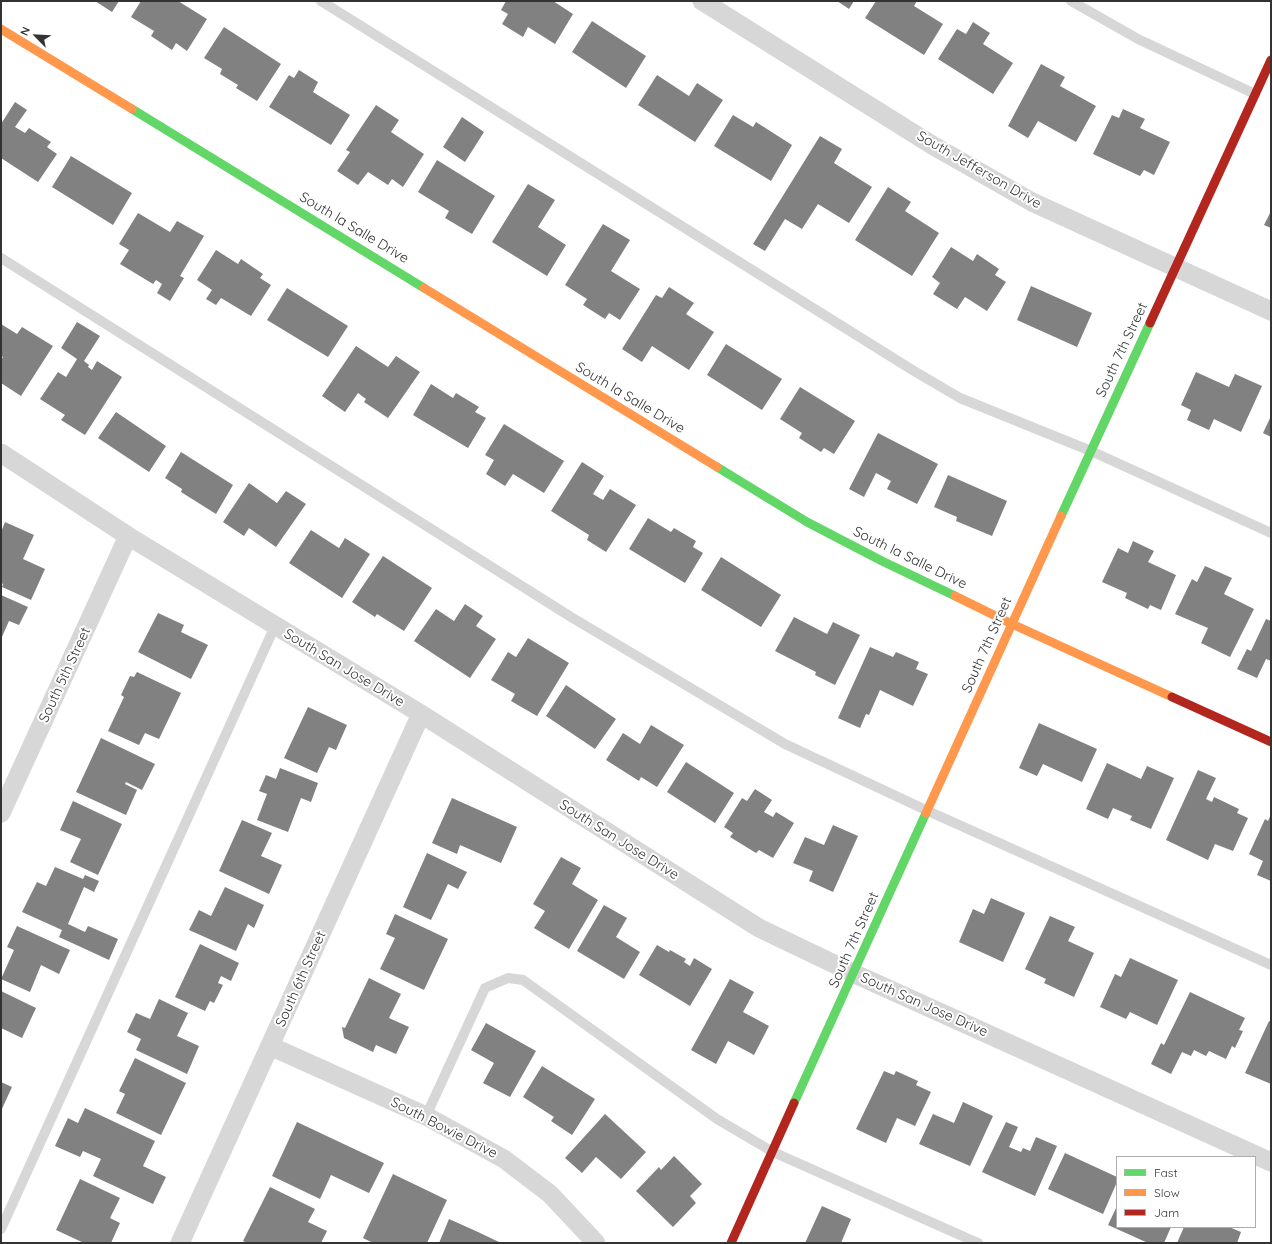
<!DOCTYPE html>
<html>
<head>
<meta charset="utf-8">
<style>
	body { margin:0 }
	#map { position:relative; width:1272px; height:1244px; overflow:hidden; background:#fff; font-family:Quicksand,sans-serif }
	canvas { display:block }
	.frame { position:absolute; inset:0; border:2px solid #333; pointer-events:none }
	.legend { position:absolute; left:1116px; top:1156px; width:140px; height:72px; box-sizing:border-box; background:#fff; border:1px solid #adadad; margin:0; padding:5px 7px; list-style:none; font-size:12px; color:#333 }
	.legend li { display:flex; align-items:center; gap:8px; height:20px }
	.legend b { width:20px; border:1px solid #adadad }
	.north { position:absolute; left:16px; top:16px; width:40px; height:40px; -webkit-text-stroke:3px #fff; paint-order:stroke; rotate:294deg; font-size:11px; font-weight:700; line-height:16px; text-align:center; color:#333 }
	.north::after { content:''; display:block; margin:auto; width:14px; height:18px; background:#333; clip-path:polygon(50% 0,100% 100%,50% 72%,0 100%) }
</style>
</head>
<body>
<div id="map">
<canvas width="1272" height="1244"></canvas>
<div class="frame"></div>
<ul class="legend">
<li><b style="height:5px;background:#63d668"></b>Fast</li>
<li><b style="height:5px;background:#ff974d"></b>Slow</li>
<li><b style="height:5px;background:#b3261e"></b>Jam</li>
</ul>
<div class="north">N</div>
</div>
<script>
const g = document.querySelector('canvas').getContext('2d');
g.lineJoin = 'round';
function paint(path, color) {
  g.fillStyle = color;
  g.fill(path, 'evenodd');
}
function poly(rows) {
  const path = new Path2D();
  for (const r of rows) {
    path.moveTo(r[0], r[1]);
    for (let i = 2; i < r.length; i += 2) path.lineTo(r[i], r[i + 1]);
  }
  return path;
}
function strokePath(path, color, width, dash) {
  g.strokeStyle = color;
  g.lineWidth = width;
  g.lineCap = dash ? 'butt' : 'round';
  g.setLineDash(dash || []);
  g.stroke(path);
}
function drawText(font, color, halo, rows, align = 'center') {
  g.font = font + ' Quicksand,sans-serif';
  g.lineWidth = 4;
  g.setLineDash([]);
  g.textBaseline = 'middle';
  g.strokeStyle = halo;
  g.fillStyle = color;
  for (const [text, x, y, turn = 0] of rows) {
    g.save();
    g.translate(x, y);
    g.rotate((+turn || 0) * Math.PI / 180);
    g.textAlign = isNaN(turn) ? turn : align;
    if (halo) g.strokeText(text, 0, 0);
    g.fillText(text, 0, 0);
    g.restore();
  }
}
const building = poly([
	[95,1,119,1,112,12],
	[141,1,178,1,207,19,187,51,176,43,172,50,151,36,154,31,131,17],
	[506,1,553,1,573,14,555,44,528,27,523,37,502,24,508,14,501,10],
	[837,1,854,1,849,9],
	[876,1,917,1,914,6,943,24,924,55,865,18],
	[592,21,646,56,626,88,572,52],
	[973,22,990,33,983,44,1013,63,993,94,938,59,957,29,966,34],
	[224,27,281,64,257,101,236,88,238,85,220,74,222,69,204,58],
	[1041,64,1065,77,1060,86,1096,106,1076,142,1038,121,1028,138,1008,126],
	[299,70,318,82,313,92,350,115,331,145,269,107,289,75,294,78],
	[657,75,689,96,697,83,723,100,695,142,638,105],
	[15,102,27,110,15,127,25,133,29,128,51,142,47,147,57,154,38,182,1,158,1,124],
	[376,105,399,120,391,132,424,154,403,187,392,179,388,185,368,172,358,185,337,171,350,152,346,150],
	[1123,109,1145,119,1140,128,1170,142,1154,175,1144,170,1140,176,1093,154,1112,115,1119,118],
	[733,115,753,127,756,122,792,145,771,181,714,146],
	[462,117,484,132,465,162,443,147],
	[820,136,842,149,834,163,872,187,849,223,818,204,802,229,785,219,765,251,753,244],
	[71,156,132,193,113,225,52,187],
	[437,160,495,196,472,234,445,218,449,211,418,192],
	[528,184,555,200,538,227,566,245,547,276,492,242],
	[888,187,911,202,905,211,939,233,912,276,855,240],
	[1271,211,1271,228,1264,225],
	[138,213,170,232,177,221,204,236,180,276,184,278,170,301,157,293,162,284,156,280,153,284,120,264,129,250,119,244],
	[603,224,630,240,611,271,640,289,620,320,609,313,605,319,583,305,587,299,565,285],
	[951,247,973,261,977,254,999,269,995,275,1006,282,987,311,965,297,957,309,933,294,940,283,932,277],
	[216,250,238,264,241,259,263,274,260,278,271,285,251,316,221,298,216,305,206,299,212,290,197,280],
	[1031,286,1092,313,1077,347,1017,320],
	[669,287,694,303,686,314,714,332,689,370,652,346,642,362,622,349,656,295,662,298],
	[287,288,348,326,328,357,267,320],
	[77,322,100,336,84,361,89,365,88,367,92,370,97,361,122,377,85,435,61,420,65,415,40,399,58,372,66,377,77,359,61,348],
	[1,324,17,334,22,327,53,346,21,396,1,383,1,360,3,357,1,356],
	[726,344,782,379,762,410,707,375],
	[356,346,388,367,396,356,420,372,388,418,364,402,366,399,358,393,345,412,322,396],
	[1196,372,1229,387,1235,374,1262,386,1241,432,1214,419,1209,430,1187,420,1191,410,1181,405],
	[431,384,453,398,456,393,479,407,475,412,486,418,468,448,413,415],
	[800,387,855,421,834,454,824,448,821,452,799,438,802,433,780,419],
	[116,412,166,446,149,472,98,438],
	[1271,416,1271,437,1263,433],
	[504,424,564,461,544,493,513,474,505,486,486,474,494,460,485,455],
	[878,433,938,464,917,504,887,489,891,481,876,473,864,497,849,489],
	[181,452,233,485,216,514,181,492,182,489,165,478],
	[582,462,604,476,593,494,603,500,610,489,636,505,606,552,587,540,589,535,551,511],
	[948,475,1007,501,992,536,956,521,957,517,934,507],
	[249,483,277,503,286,491,306,504,276,547,249,528,244,536,223,522],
	[648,518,671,532,674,528,696,541,693,547,703,553,685,583,629,549],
	[5,522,34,535,23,559,45,569,31,600,2,587,3,584,1,583,1,532],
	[311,530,339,548,345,538,370,554,342,598,289,563],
	[1133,541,1154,551,1148,562,1176,575,1161,610,1150,605,1148,609,1125,598,1127,593,1102,582,1118,548,1128,553],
	[383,556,432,588,404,631,377,614,375,617,352,602],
	[721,557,781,595,761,627,701,590],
	[1205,566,1232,578,1224,594,1254,609,1230,657,1201,643,1208,628,1175,614,1192,579,1197,582],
	[1,595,28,607,19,625,9,621,1,639],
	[465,604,483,616,476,626,496,639,470,678,414,641,436,609,454,621],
	[158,613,184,625,181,632,208,645,191,679,138,652],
	[794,617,827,634,833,622,860,635,835,685,815,675,816,672,775,651],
	[1266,619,1271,621,1271,661,1266,659,1257,678,1237,669,1247,649,1251,651],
	[528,638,569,663,537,716,511,701,515,694,491,680,508,652,516,657],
	[870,647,893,657,896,652,919,662,916,669,928,674,913,706,880,690,869,715,866,714,860,728,838,718],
	[137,672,181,693,159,739,145,733,139,745,108,731,124,697,121,695,130,676,134,677],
	[566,685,616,719,595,749,546,716],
	[308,707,347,725,336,750,329,747,317,773,284,758],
	[1039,723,1097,749,1082,782,1043,764,1037,776,1019,768],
	[651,725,684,745,657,787,641,777,639,781,606,760,623,733,640,744],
	[101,738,155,764,142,790,126,782,125,784,137,790,126,815,76,792],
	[686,762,734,793,715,823,667,792],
	[1107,763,1141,779,1147,766,1174,778,1151,829,1130,820,1132,816,1113,808,1108,819,1086,809],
	[280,768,318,783,311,802,301,798,288,832,257,820,267,794,259,791,266,775,276,779],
	[1198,770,1216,778,1206,799,1212,802,1214,797,1239,809,1237,813,1248,818,1233,851,1215,844,1208,860,1166,840],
	[755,789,772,800,764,812,773,817,776,812,794,823,773,858,759,850,756,853,730,837,733,833,724,827,742,798,747,801],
	[452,798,517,827,501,863,460,845,457,854,432,843],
	[73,801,122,824,98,875,70,862,81,839,60,830],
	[1271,814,1271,881,1257,875,1263,861,1249,854,1265,819,1268,821],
	[242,820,272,833,261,856,282,865,269,894,219,871],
	[833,825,858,836,833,892,809,881,813,871,793,863,805,837,824,845],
	[427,853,467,872,458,889,448,884,431,920,403,907],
	[561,857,581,868,572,884,598,900,569,949,534,928,545,911,533,904],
	[55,867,83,879,85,875,99,881,94,892,84,887,68,924,85,932,88,926,118,939,109,960,59,937,62,930,22,912,37,882,46,886],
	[225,887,264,905,254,928,248,924,236,951,189,930,199,910,211,916],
	[991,898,1025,913,1003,962,959,942,973,909,984,914],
	[604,905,627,918,616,937,640,952,624,979,577,951],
	[395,914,448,939,424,990,380,969,395,938,386,934],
	[1050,916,1075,927,1068,941,1094,953,1074,997,1044,983,1046,979,1025,969],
	[17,926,70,950,59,974,41,965,30,992,1,979,14,950,7,947],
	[200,944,239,963,231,981,221,976,218,983,223,985,214,1003,210,1001,205,1011,175,997],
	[657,945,669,952,670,950,686,959,684,962,690,966,694,958,712,969,690,1006,639,975],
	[1130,958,1178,980,1157,1025,1130,1012,1126,1019,1100,1007,1115,974,1121,977],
	[369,978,401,994,389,1018,409,1027,396,1054,376,1045,373,1052,344,1038,342,1027,345,1028],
	[730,979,754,992,743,1012,769,1026,754,1055,728,1041,716,1064,691,1050],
	[1,991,36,1008,22,1038,1,1028],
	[1190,992,1245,1018,1239,1030,1243,1031,1235,1048,1232,1046,1226,1059,1209,1051,1206,1056,1194,1050,1191,1056,1182,1052,1171,1074,1151,1064,1161,1043,1164,1045],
	[159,999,188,1013,177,1036,199,1046,187,1074,136,1050,141,1039,127,1032,136,1013,150,1019],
	[1269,1021,1271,1022,1271,1084,1245,1073],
	[486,1023,536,1051,510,1097,483,1083,494,1063,471,1050],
	[135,1058,186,1083,161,1135,116,1113,125,1094,119,1091],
	[542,1066,595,1099,572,1135,551,1121,554,1117,523,1097],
	[884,1071,894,1075,896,1071,918,1081,916,1085,931,1092,915,1126,897,1118,886,1143,856,1129],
	[1,1082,12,1087,1,1111],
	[963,1102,993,1116,970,1166,919,1144,933,1114,954,1123],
	[85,1108,155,1141,143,1166,166,1177,153,1204,93,1176,101,1159,83,1151,80,1157,55,1146,68,1118,78,1123],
	[605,1114,646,1152,621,1179,596,1157,582,1173,565,1158],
	[297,1122,384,1163,369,1193,331,1175,320,1199,272,1176],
	[1006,1122,1018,1127,1009,1147,1021,1152,1023,1148,1030,1151,1036,1137,1057,1146,1035,1196,982,1172],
	[1065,1153,1117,1177,1117,1182,1103,1214,1048,1189],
	[674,1156,702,1184,690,1196,696,1203,673,1227,636,1191,659,1167,661,1170],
	[393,1174,447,1200,427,1243,373,1243,363,1238],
	[80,1179,120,1198,110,1218,120,1223,111,1243,84,1243,56,1230],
	[270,1187,315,1209,308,1222,327,1231,321,1243,247,1243,243,1241],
	[822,1206,851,1219,841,1243,805,1243],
	[1117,1206,1117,1227,1171,1227,1164,1243,1148,1243,1108,1225],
	[449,1219,478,1232,501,1243,439,1243],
	[1184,1227,1229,1227,1241,1232,1237,1243,1177,1243]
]);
const lane = poly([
	[321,1,914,371,960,398,1091,451,1271,533],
	[1071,1,1138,39,1255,94],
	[1,258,571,617,785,744,928,811,1271,965],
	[426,1116,485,988,508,978,523,980,717,1119,773,1152,978,1243],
	[1,1229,275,626]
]);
const street = poly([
	[702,1,932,145,1032,202,1271,311],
	[1,453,128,536,421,714,759,928,855,974,1271,1162],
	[1,813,128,536],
	[270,1046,426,1116,504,1159,550,1194,596,1243],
	[180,1243,421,714]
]);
const fast = poly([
	[132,109,424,288],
	[717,467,807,522,882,561,955,596],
	[1061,516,1150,323],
	[794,1103,926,813]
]);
const slow = poly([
	[1,29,132,109],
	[424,288,717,467],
	[955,596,1012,624,1172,697],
	[926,813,1061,516]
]);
const jam = poly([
	[1150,323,1271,60],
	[1172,697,1271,742],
	[731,1243,794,1103]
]);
const streetNames = [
	["South Jefferson Drive",979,170,30],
	["South la Salle Drive",354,228,31],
	["South 7th Street",1122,350,-65],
	["South la Salle Drive",630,398,31],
	["South la Salle Drive",910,558,26],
	["South 7th Street",987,645,-66],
	["South San Jose Drive",344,668,31],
	["South 5th Street",65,675,-65],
	["South San Jose Drive",619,840,32],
	["South 7th Street",854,940,-66],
	["South 6th Street",301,979,-66],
	["South San Jose Drive",924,1005,24],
	["South Bowie Drive",444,1128,27]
];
paint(building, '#818181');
strokePath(lane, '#d7d7d7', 10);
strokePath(street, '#d7d7d7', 19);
strokePath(fast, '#63d668', 9);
strokePath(slow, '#ff974d', 9);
strokePath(jam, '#b3261e', 9);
drawText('14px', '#333', '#fff', streetNames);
</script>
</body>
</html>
